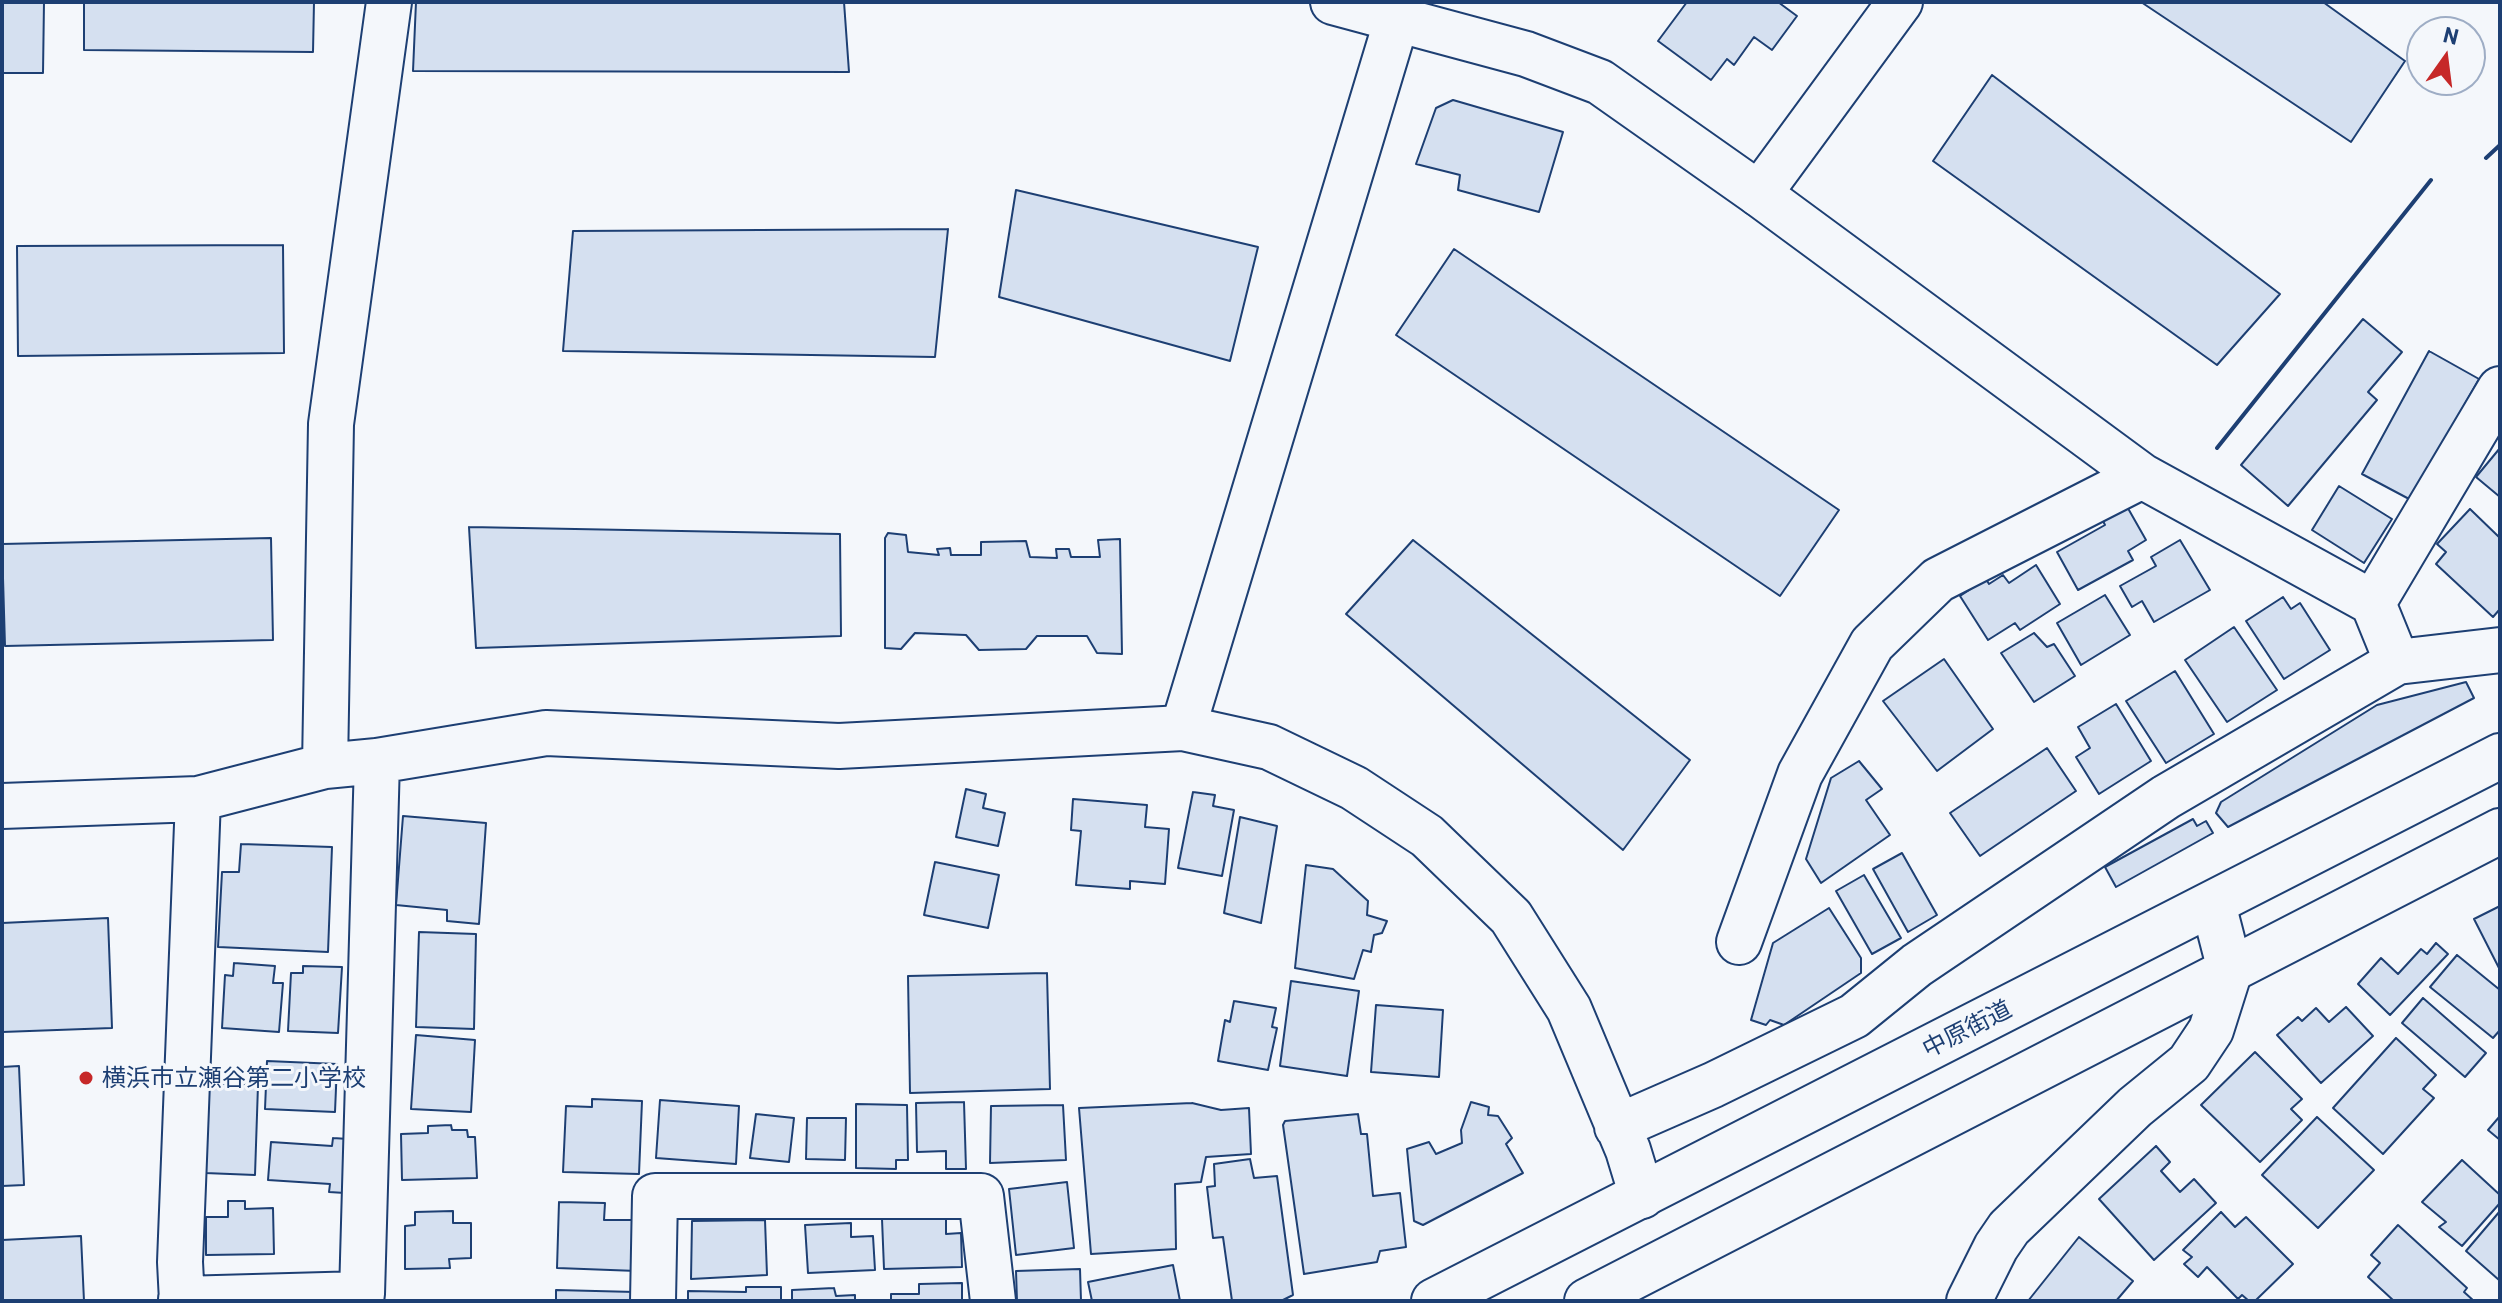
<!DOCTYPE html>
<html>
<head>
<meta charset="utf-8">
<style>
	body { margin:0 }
	#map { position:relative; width:2502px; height:1303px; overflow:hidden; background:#f4f7fb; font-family:Barlow,sans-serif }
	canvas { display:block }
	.frame { position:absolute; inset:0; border:4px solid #1d3f73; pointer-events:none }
	.north { position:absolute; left:2406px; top:16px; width:80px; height:80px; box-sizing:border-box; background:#f4f7fb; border:2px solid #9eadc5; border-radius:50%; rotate:14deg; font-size:22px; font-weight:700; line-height:32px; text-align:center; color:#1d3f73 }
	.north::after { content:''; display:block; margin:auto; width:28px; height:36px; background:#c62828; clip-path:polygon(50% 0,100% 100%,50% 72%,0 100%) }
</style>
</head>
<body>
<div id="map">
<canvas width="2502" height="1303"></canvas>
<div class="frame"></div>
<div class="north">N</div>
</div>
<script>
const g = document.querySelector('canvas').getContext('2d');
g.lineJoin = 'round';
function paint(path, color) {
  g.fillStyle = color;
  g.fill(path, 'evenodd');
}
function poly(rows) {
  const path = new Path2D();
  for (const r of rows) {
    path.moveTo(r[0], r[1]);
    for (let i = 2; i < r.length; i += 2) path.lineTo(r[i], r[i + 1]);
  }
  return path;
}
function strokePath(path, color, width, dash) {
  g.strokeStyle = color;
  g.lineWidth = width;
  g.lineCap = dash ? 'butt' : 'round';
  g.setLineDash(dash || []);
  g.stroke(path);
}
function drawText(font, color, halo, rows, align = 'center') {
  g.font = font + ' Barlow,"Noto Sans JP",sans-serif';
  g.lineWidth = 6;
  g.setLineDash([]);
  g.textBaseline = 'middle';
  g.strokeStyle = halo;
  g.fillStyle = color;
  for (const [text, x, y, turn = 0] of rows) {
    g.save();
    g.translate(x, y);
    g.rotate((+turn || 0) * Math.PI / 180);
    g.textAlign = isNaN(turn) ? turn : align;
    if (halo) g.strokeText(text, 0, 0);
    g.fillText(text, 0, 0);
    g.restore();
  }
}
const building = poly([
	[2,2,44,2,43,73,2,73,2,2],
	[84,2,314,2,313,52,84,50,84,2],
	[416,2,844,2,849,72,413,71,416,2],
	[1687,2,1778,2,1797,16,1772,50,1754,37,1734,65,1727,59,1711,80,1658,41,1687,2],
	[2141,2,2323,2,2405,61,2351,142,2141,2],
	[1992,75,2280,294,2217,365,1933,161,1992,75],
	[1453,100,1563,132,1539,212,1458,190,1460,175,1416,164,1436,108,1453,100],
	[1016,190,1258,247,1230,361,999,297,1016,190],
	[948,229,935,357,563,351,573,231,948,229],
	[283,245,284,353,18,356,17,246,283,245],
	[1454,249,1839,510,1780,596,1396,335,1454,249],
	[2363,319,2402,352,2368,392,2377,400,2288,506,2241,465,2363,319],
	[2429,351,2479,379,2411,500,2362,474,2429,351],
	[2500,448,2500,497,2476,477,2500,448],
	[2339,486,2392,519,2364,563,2312,530,2339,486],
	[2125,503,2146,540,2128,551,2133,560,2078,590,2057,552,2105,525,2100,515,2125,503],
	[2470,509,2500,538,2500,609,2493,617,2436,564,2446,552,2437,544,2470,509],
	[469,527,840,534,841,636,476,648,469,527],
	[888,533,906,535,908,552,939,555,937,549,950,548,951,555,981,555,981,542,1026,541,1030,557,1057,558,1056,549,1069,549,1071,557,1100,557,1098,540,1120,539,1122,654,1097,653,1087,636,1037,636,1026,649,979,650,966,635,915,633,901,649,885,648,885,538,888,533],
	[271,538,273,640,5,646,2,544,271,538],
	[1413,540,1690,760,1623,850,1346,614,1413,540],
	[2180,540,2210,590,2154,622,2142,601,2132,607,2120,586,2156,566,2151,557,2180,540],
	[2036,565,2060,604,2020,630,2015,623,1988,640,1960,596,1986,579,1989,584,2003,575,2009,583,2036,565],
	[2105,595,2130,635,2081,665,2057,623,2105,595],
	[2283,597,2291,609,2300,603,2330,650,2284,679,2246,621,2283,597],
	[2234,627,2277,690,2227,722,2185,660,2234,627],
	[2034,633,2047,647,2054,644,2075,676,2034,702,2001,653,2034,633],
	[1944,659,1993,729,1937,771,1883,701,1944,659],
	[2175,671,2214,734,2166,763,2126,701,2175,671],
	[2466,682,2474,698,2228,827,2216,813,2221,802,2377,705,2466,682],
	[2116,704,2151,761,2099,794,2076,757,2090,748,2078,727,2116,704],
	[2047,748,2076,791,1980,856,1950,813,2047,748],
	[1859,761,1882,789,1866,800,1890,835,1821,883,1806,859,1831,778,1859,761],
	[966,789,986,794,983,808,1005,813,998,846,956,837,966,789],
	[1193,792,1215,795,1213,806,1234,810,1222,876,1178,868,1193,792],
	[1073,799,1147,805,1145,827,1169,829,1165,884,1130,881,1130,889,1076,885,1081,831,1071,830,1073,799],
	[403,816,486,823,479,924,447,921,447,910,396,905,403,816],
	[1240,817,1277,826,1261,923,1224,913,1240,817],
	[2193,819,2197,826,2206,821,2213,833,2116,887,2105,867,2193,819],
	[241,844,332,847,328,952,218,947,222,872,239,872,241,844],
	[1902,853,1937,915,1908,932,1873,869,1902,853],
	[935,862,999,875,988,928,924,915,935,862],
	[1306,865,1333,869,1368,901,1367,915,1387,921,1382,933,1374,935,1371,952,1363,950,1354,979,1295,968,1306,865],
	[1864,875,1901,938,1872,954,1836,891,1864,875],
	[2500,906,2500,970,2474,919,2500,906],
	[1829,908,1861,958,1861,973,1784,1025,1770,1020,1766,1025,1751,1020,1773,943,1829,908],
	[108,918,112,1028,2,1032,2,923,108,918],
	[419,932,476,934,474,1029,416,1027,419,932],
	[2436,943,2448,954,2390,1015,2358,984,2381,958,2398,974,2421,949,2427,954,2436,943],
	[2457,955,2500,990,2500,1030,2493,1038,2430,987,2457,955],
	[234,963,275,966,273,983,283,983,279,1032,222,1028,225,975,233,976,234,963],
	[303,966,342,967,338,1033,288,1031,291,973,303,973,303,966],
	[1047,973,1050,1089,910,1093,908,976,1047,973],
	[1291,981,1359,991,1347,1076,1280,1066,1291,981],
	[2423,998,2486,1053,2465,1077,2402,1023,2423,998],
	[1234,1001,1276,1008,1272,1027,1277,1028,1268,1070,1218,1061,1225,1020,1230,1022,1234,1001],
	[1376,1005,1443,1010,1439,1077,1371,1072,1376,1005],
	[2346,1007,2373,1036,2321,1083,2277,1035,2298,1017,2302,1021,2316,1008,2329,1022,2346,1007],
	[416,1035,475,1040,471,1112,411,1109,416,1035],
	[2396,1038,2436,1075,2423,1089,2434,1098,2383,1154,2333,1108,2396,1038],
	[2255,1052,2302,1099,2291,1109,2302,1120,2260,1162,2201,1105,2255,1052],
	[267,1061,337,1064,335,1112,265,1109,267,1061],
	[19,1066,24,1185,2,1186,2,1067,19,1066],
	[209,1083,258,1085,255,1175,205,1173,209,1083],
	[592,1099,642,1101,639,1174,563,1172,566,1106,592,1107,592,1099],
	[660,1100,739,1106,736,1164,656,1158,660,1100],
	[964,1102,966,1169,946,1169,946,1151,917,1152,916,1103,964,1102],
	[1471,1102,1489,1107,1488,1115,1498,1116,1512,1138,1506,1144,1523,1173,1423,1225,1414,1221,1407,1149,1429,1142,1436,1154,1462,1143,1461,1130,1471,1102],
	[1192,1103,1221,1110,1249,1108,1251,1154,1206,1157,1201,1182,1175,1184,1176,1249,1091,1254,1079,1108,1192,1103],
	[856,1104,907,1105,908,1160,896,1160,896,1169,856,1168,856,1104],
	[1063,1105,1066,1160,990,1163,991,1106,1063,1105],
	[756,1114,794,1118,789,1162,750,1158,756,1114],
	[1358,1114,1361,1134,1367,1134,1373,1196,1400,1193,1406,1247,1380,1251,1377,1262,1304,1274,1283,1125,1285,1121,1358,1114],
	[2500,1116,2500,1140,2488,1130,2500,1116],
	[2317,1117,2374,1170,2318,1228,2262,1175,2317,1117],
	[807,1118,846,1118,845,1160,806,1159,807,1118],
	[451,1125,452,1130,467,1130,468,1137,475,1137,477,1178,402,1180,401,1134,428,1133,428,1126,451,1125],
	[333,1138,348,1139,345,1193,329,1192,330,1184,268,1180,271,1142,332,1146,333,1138],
	[2156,1146,2170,1162,2161,1171,2180,1192,2194,1179,2216,1203,2154,1260,2099,1199,2156,1146],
	[1250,1159,1254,1178,1277,1176,1293,1295,1281,1301,1232,1301,1223,1237,1213,1238,1207,1187,1215,1186,1214,1164,1250,1159],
	[2462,1160,2500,1195,2500,1203,2462,1246,2439,1227,2446,1222,2422,1202,2462,1160],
	[1067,1182,1074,1248,1016,1255,1009,1189,1067,1182],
	[228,1201,245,1201,245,1209,273,1208,274,1254,206,1255,206,1217,228,1217,228,1201],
	[559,1202,605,1203,604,1220,632,1220,632,1241,638,1242,637,1271,557,1268,559,1202],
	[453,1211,453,1223,471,1223,471,1258,449,1259,450,1268,405,1269,405,1226,415,1225,415,1212,453,1211],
	[2500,1211,2500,1279,2499,1280,2466,1251,2500,1211],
	[2221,1212,2235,1227,2246,1217,2293,1264,2255,1301,2249,1301,2242,1295,2238,1299,2207,1267,2198,1277,2184,1264,2192,1257,2183,1250,2221,1212],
	[946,1217,946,1234,961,1233,962,1267,884,1269,882,1219,946,1217],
	[765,1220,767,1275,691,1279,692,1221,765,1220],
	[851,1223,851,1237,873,1236,875,1270,808,1273,805,1225,851,1223],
	[2398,1225,2467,1288,2464,1292,2474,1301,2394,1301,2368,1277,2380,1263,2371,1255,2398,1225],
	[81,1236,84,1301,2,1301,2,1240,81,1236],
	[2079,1237,2133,1281,2116,1301,2028,1301,2079,1237],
	[1173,1265,1180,1301,1092,1301,1088,1282,1173,1265],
	[1080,1269,1081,1301,1017,1301,1016,1271,1080,1269],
	[962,1283,962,1301,891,1301,891,1294,919,1294,919,1284,962,1283],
	[746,1287,781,1287,781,1301,688,1301,688,1291,746,1292,746,1287],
	[834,1288,836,1296,855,1295,855,1301,792,1301,792,1290,834,1288],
	[556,1290,635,1292,635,1301,556,1301,556,1290]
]);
const minor = poly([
	[1333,2,1526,54,1600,82,1759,194,2142,476,2373,603],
	[2397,662,2500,650],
	[325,766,331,424,389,2],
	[2,806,198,799,325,766,377,761,546,733,839,746,1183,728,1269,747,1354,788,1427,836,1511,917,1569,1009,1628,1150,1642,1196],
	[1739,942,1800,774,1872,644,1938,580,2142,476],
	[1617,1127,1713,1085,1854,1016,1917,965,2166,797,2397,662,2373,603,2500,389],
	[181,1299,362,1294,377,761],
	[182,1301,180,1262,198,799],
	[653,1301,655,1196,981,1196,993,1301],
	[1969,1301,1996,1247,2009,1228,2135,1107,2189,1063,2211,1030,2230,970,2213,904]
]);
const tertiary = poly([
	[1759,194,1900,2],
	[1183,728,1397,19]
]);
const primary = poly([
	[1434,1301,2500,756],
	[1587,1301,2500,831]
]);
const wall = poly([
	[2486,158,2500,145],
	[2217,448,2431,180]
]);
const markers = [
	[86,1078,8,"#c62828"]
];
const streetNames = [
	["中原街道",1967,1029,-27]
];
const poiNames = [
	["横浜市立瀬谷第二小学校",102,1078]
];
paint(building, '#d5e0f0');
strokePath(building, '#1d3f73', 2);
strokePath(minor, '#1d3f73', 48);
strokePath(tertiary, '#1d3f73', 48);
strokePath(primary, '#1d3f73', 48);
strokePath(minor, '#f4f7fb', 44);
strokePath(tertiary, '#f4f7fb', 44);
strokePath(primary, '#f4f7fb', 44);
strokePath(wall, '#1d3f73', 4);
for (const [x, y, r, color] of markers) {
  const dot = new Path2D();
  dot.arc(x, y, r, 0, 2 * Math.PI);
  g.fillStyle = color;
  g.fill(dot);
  strokePath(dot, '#f4f7fb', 3);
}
drawText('24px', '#1d3f73', '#f4f7fb', streetNames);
drawText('24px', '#1d3f73', '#f4f7fb', poiNames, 'left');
</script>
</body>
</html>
